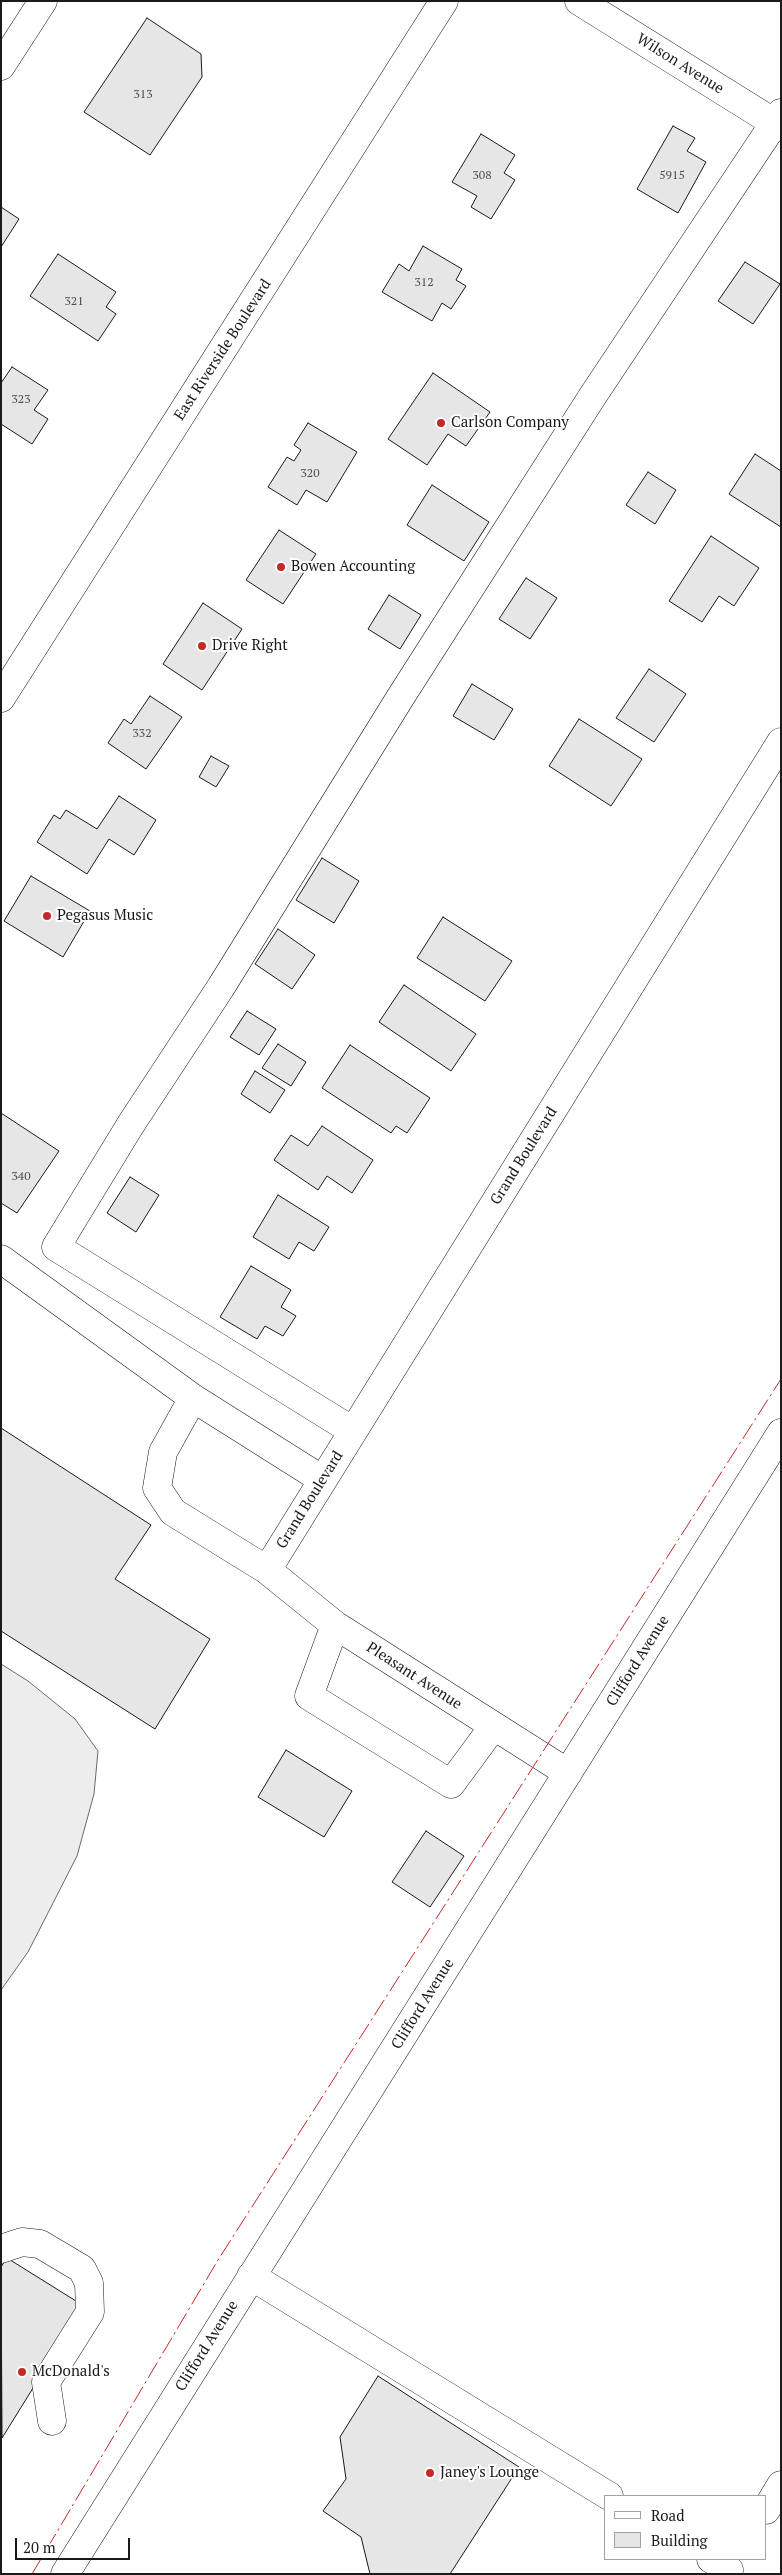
<!DOCTYPE html>
<html>
<head>
<meta charset="utf-8">
<style>
	body { margin:0 }
	#map { position:relative; width:782px; height:2575px; overflow:hidden; background:#fff; font-family:"PT Serif",serif }
	canvas { display:block }
	.frame { position:absolute; inset:0; border:2px solid #1a1a1a; pointer-events:none }
	.legend { position:absolute; left:604px; top:2495px; width:162px; height:65px; box-sizing:border-box; background:#fff; border:1px solid #a3a3a3; margin:0; padding:6px 9px; list-style:none; font-size:15px; color:#1a1a1a }
	.legend li { display:flex; align-items:center; gap:10px; height:25px }
	.legend b { width:25px; border:1px solid #a3a3a3 }
	.scale { position:absolute; left:15px; top:2538px; width:115px; height:22px; box-sizing:border-box; border:2px solid #1a1a1a; border-top:0; padding-left:6px; font-size:15px; line-height:18px; white-space:nowrap; color:#1a1a1a; -webkit-text-stroke:4px #fff; paint-order:stroke }
</style>
</head>
<body>
<div id="map">
<canvas width="782" height="2575"></canvas>
<div class="frame"></div>
<ul class="legend">
<li><b style="height:6px;background:#fff"></b>Road</li>
<li><b style="height:14px;background:#e6e6e6"></b>Building</li>
</ul>
<div class="scale">20 m</div>
</div>
<script>
const g = document.querySelector('canvas').getContext('2d');
g.lineJoin = 'round';
function paint(path, color) {
  g.fillStyle = color;
  g.fill(path, 'evenodd');
}
function poly(rows) {
  const path = new Path2D();
  for (const r of rows) {
    path.moveTo(r[0], r[1]);
    for (let i = 2; i < r.length; i += 2) path.lineTo(r[i], r[i + 1]);
  }
  return path;
}
function strokePath(path, color, width, dash) {
  g.strokeStyle = color;
  g.lineWidth = width;
  g.lineCap = dash ? 'butt' : 'round';
  g.setLineDash(dash || []);
  g.stroke(path);
}
function drawText(font, color, halo, rows, align = 'center') {
  g.font = font + ' "PT Serif",serif';
  g.lineWidth = 4;
  g.setLineDash([]);
  g.textBaseline = 'middle';
  g.strokeStyle = halo;
  g.fillStyle = color;
  for (const [text, x, y, turn = 0] of rows) {
    g.save();
    g.translate(x, y);
    g.rotate((+turn || 0) * Math.PI / 180);
    g.textAlign = isNaN(turn) ? turn : align;
    if (halo) g.strokeText(text, 0, 0);
    g.fillText(text, 0, 0);
    g.restore();
  }
}
const parking = poly([
	[1,1664,28,1681,75,1719,98,1751,94,1794,77,1856,28,1952,1,1990,1,1664]
]);
const building = poly([
	[147,18,201,54,202,77,150,155,84,112,147,18],
	[673,126,695,138,687,151,706,162,678,213,637,189,673,126],
	[481,134,515,155,504,173,515,180,491,219,471,207,477,196,452,182,481,134],
	[1,207,19,219,1,247,1,207],
	[423,246,462,269,456,280,466,286,451,309,442,303,432,321,382,292,399,264,409,271,423,246],
	[58,254,116,292,106,307,116,314,98,341,30,296,58,254],
	[745,262,780,284,753,324,718,301,745,262],
	[12,367,48,390,34,410,48,419,32,444,1,424,1,383,12,367],
	[433,373,490,412,466,446,448,434,427,465,388,439,433,373],
	[308,423,357,452,327,502,306,490,297,505,268,487,287,457,294,461,301,450,294,445,308,423],
	[755,454,781,471,781,527,729,494,755,454],
	[648,472,676,490,655,524,626,505,648,472],
	[432,485,489,522,464,561,407,525,432,485],
	[279,530,316,554,283,604,246,580,279,530],
	[711,536,759,568,734,606,719,596,702,622,669,601,711,536],
	[526,578,557,598,530,639,499,619,526,578],
	[389,595,421,615,400,649,368,629,389,595],
	[203,603,242,629,202,690,163,664,203,603],
	[649,669,686,694,654,742,616,718,649,669],
	[472,684,513,709,494,740,453,716,472,684],
	[150,696,182,717,146,769,108,743,124,719,131,724,150,696],
	[579,719,642,759,611,806,549,766,579,719],
	[211,756,229,766,216,787,199,777,211,756],
	[119,796,156,820,134,855,109,839,87,874,37,842,54,815,60,819,66,810,97,829,119,796],
	[322,858,359,881,334,923,296,900,322,858],
	[31,876,90,911,63,957,4,921,31,876],
	[443,917,512,961,485,1001,417,958,443,917],
	[278,929,315,955,292,989,255,964,278,929],
	[404,985,476,1034,451,1071,379,1022,404,985],
	[247,1011,276,1029,259,1055,230,1037,247,1011],
	[278,1044,306,1062,291,1086,262,1068,278,1044],
	[350,1045,430,1098,407,1133,396,1126,391,1133,322,1088,350,1045],
	[255,1071,285,1090,270,1113,241,1094,255,1071],
	[1,1113,59,1151,17,1213,1,1203,1,1113],
	[322,1126,373,1160,352,1193,327,1176,318,1190,274,1160,291,1135,308,1146,322,1126],
	[130,1177,159,1195,136,1232,107,1213,130,1177],
	[278,1195,329,1227,314,1251,299,1242,289,1259,253,1237,278,1195],
	[251,1266,291,1290,281,1307,296,1316,283,1336,265,1326,257,1339,220,1317,251,1266],
	[1,1428,151,1525,115,1579,210,1639,155,1729,1,1631,1,1428],
	[286,1750,352,1791,324,1837,258,1797,286,1750],
	[426,1831,464,1856,430,1907,392,1882,426,1831],
	[7,2258,84,2306,2,2438,1,2267,7,2258],
	[378,2376,519,2467,450,2574,370,2574,361,2537,323,2511,346,2479,340,2437,378,2376]
]);
const minor = poly([
	[579,1,781,127],
	[1,66,43,1],
	[1,1259,193,1398,323,1480],
	[193,1398,163,1452,157,1488,173,1512,267,1570,335,1625,568,1773],
	[353,1431,56,1247,131,1124,221,987,400,698,592,397,781,113],
	[267,1570,781,742],
	[335,1625,309,1696,451,1784,493,1727],
	[1,2249,22,2242,40,2244,82,2269,89,2283,90,2312,46,2382,52,2421],
	[251,2276,609,2496],
	[766,2510,781,2485],
	[711,2559,729,2570],
	[65,2574,781,1433]
]);
const major = poly([
	[1,698,444,1]
]);
const power = poly([
	[32,2574,218,2260,781,1379]
]);
const markers = [
	[441,423,5,"#c62828"],
	[281,567,5,"#c62828"],
	[202,646,5,"#c62828"],
	[47,916,5,"#c62828"],
	[22,2372,5,"#c62828"],
	[430,2473,5,"#c62828"]
];
const numberNames = [
	["313",143,95],
	["308",482,176],
	["5915",672,176],
	["312",424,283],
	["321",74,302],
	["323",21,400],
	["320",310,474],
	["332",142,734],
	["340",21,1177]
];
const streetNames = [
	["Wilson Avenue",680,64,32],
	["East Riverside Boulevard",223,350,-57],
	["Grand Boulevard",524,1156,-58],
	["Grand Boulevard",310,1500,-58],
	["Clifford Avenue",638,1661,-58],
	["Pleasant Avenue",414,1676,33],
	["Clifford Avenue",423,2004,-58],
	["Clifford Avenue",207,2346,-58]
];
const poiNames = [
	["Carlson Company",451,423],
	["Bowen Accounting",291,567],
	["Drive Right",212,646],
	["Pegasus Music",57,916],
	["McDonald's",32,2372],
	["Janey's Lounge",440,2473]
];
paint(parking, '#ededed');
strokePath(parking, '#6a6a6a', 1);
paint(building, '#e6e6e6');
strokePath(building, '#1a1a1a', 1);
strokePath(minor, '#1a1a1a', 29);
strokePath(major, '#1a1a1a', 29);
strokePath(minor, '#fff', 28);
strokePath(major, '#fff', 28);
strokePath(power, '#c62828', 1, [18, 4, 2.5, 4]);
for (const [x, y, r, color] of markers) {
  const dot = new Path2D();
  dot.arc(x, y, r, 0, 2 * Math.PI);
  g.fillStyle = color;
  g.fill(dot);
  strokePath(dot, '#fff', 2);
}
drawText('12px', '#4d4d4d', null, numberNames);
drawText('15px', '#1a1a1a', '#fff', streetNames);
drawText('15px', '#1a1a1a', '#fff', poiNames, 'left');
</script>
</body>
</html>
